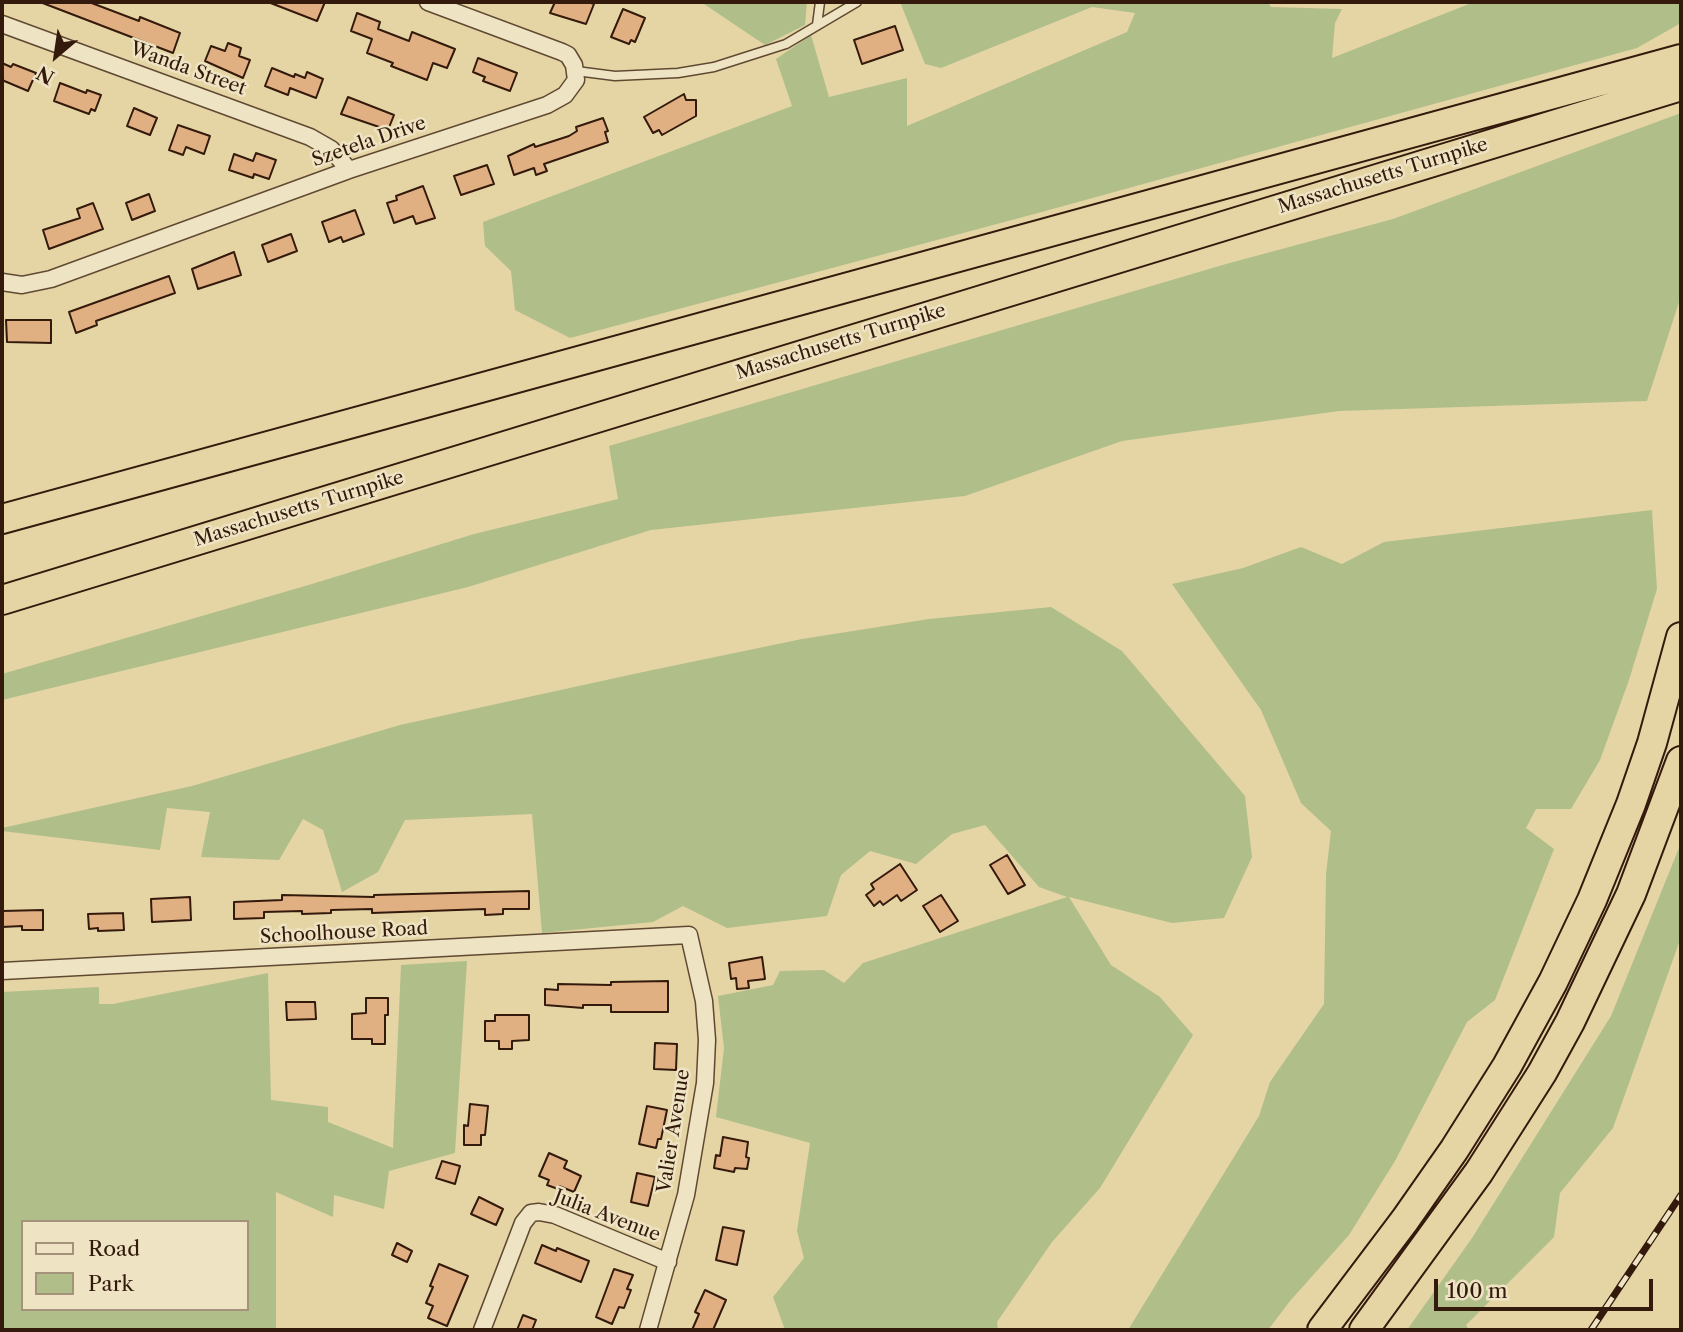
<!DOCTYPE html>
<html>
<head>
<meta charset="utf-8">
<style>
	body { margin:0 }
	#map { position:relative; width:1683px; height:1332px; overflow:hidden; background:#e5d5a4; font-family:"Libre Caslon Text",serif }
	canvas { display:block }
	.frame { position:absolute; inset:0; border:4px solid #341a0c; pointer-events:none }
	.legend { position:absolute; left:21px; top:1220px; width:228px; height:91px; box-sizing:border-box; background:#eee4c4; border:2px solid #a4937a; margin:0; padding:9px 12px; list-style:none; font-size:21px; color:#341a0c }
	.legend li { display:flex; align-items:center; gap:14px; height:35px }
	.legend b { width:35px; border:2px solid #a4937a }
	.north { position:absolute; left:21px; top:21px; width:70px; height:70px; -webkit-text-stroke:5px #eee4c4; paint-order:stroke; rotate:209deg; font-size:19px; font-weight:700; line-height:28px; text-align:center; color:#341a0c }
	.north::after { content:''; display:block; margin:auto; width:24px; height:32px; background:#341a0c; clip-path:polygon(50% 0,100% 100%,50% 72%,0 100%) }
	.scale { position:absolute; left:1434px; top:1279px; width:219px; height:32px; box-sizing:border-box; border:4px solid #341a0c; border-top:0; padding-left:9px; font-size:21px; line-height:24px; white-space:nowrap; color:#341a0c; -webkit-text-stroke:5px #eee4c4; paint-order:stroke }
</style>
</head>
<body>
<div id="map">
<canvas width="1683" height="1332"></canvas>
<div class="frame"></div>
<ul class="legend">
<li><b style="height:9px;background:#eee4c4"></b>Road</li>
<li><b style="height:19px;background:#b0be8a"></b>Park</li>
</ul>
<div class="north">N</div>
<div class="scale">100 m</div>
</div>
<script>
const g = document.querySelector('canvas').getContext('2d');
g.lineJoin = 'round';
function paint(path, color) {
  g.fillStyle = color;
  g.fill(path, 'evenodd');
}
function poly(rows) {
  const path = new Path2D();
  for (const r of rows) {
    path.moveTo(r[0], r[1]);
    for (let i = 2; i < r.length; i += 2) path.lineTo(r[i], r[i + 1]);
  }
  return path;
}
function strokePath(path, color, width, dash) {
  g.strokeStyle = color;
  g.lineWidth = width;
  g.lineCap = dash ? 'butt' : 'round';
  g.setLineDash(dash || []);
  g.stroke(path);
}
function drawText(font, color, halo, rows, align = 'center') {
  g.font = font + ' "Libre Caslon Text",serif';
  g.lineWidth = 5;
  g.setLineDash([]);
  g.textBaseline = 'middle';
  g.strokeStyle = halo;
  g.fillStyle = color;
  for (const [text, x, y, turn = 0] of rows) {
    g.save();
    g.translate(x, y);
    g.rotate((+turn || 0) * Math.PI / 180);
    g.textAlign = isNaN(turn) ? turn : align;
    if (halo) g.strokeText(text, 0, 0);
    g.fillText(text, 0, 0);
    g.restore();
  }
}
const green = poly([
	[701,2,807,2,805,25,765,45],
	[900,2,1268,2,1271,7,1342,9,1335,23,1332,58,1474,2,1681,2,1681,23,1637,48,1038,213,570,338,515,310,511,271,485,246,483,222,792,106,776,59,811,35,829,97,907,78,907,126,1127,32,1135,13,1092,7,941,68,925,64],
	[1681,113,1681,296,1647,401,1339,411,1122,441,965,496,651,530,468,587,2,700,2,674,312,584,474,534,618,499,609,446,1226,264,1393,219],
	[1652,510,1657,589,1629,680,1600,760,1571,809,1536,809,1526,828,1554,849,1495,1000,1467,1022,1395,1161,1349,1235,1290,1301,1268,1330,1128,1330,1259,1116,1270,1082,1324,1004,1326,874,1331,831,1301,803,1261,710,1172,584,1243,568,1301,547,1342,564,1384,542],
	[1051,607,1122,651,1245,796,1252,857,1224,918,1172,923,1069,897,1111,965,1160,997,1193,1035,1100,1188,1052,1242,997,1322,998,1330,785,1330,773,1297,804,1258,797,1231,810,1143,716,1117,724,1048,718,996,773,985,780,971,824,970,844,983,863,963,1067,897,1039,887,985,825,952,834,916,864,870,851,841,875,827,916,727,928,683,906,653,922,542,933,532,814,405,820,378,872,342,892,323,830,303,819,279,860,201,857,210,812,167,808,160,850,2,831,2,828,192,786,400,725,643,672,802,639,929,619],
	[1681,843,1681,937,1613,1128,1560,1193,1554,1237,1466,1325,1469,1330,1407,1330,1472,1238,1611,1016],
	[467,961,455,1153,389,1171,384,1209,334,1195,333,1217,276,1192,276,1330,2,1330,2,992,99,987,99,1004,113,1004,268,973,271,1100,328,1107,328,1122,393,1148,401,965],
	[23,1222,247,1222,247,1309,23,1309]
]);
const building = poly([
	[40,2,89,2,139,21,140,17,180,33,173,53,40,2],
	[268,2,325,2,317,21,268,2],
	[555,2,588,2,594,4,586,24,550,13,555,2],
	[623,9,645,18,635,42,631,40,629,44,611,37,623,9],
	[357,13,380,22,378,29,409,41,412,32,455,49,447,68,433,63,427,80,391,66,393,63,367,53,372,39,351,31,357,13],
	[895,26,903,50,862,64,854,40,895,26],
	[228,43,241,48,239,56,250,60,243,78,205,61,211,46,225,51,228,43],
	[478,58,517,73,510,91,483,81,485,77,473,72,478,58],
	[2,63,11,67,13,64,36,73,28,91,2,80,2,63],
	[272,68,294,77,295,74,305,78,307,72,323,79,316,98,290,88,288,95,265,86,272,68],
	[60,83,86,93,87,90,101,95,95,111,91,109,89,114,54,101,60,83],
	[684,94,686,100,696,100,696,116,662,135,659,130,653,133,644,117,684,94],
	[348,97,394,115,388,130,341,114,348,97],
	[134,108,157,118,150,135,127,126,134,108],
	[603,118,608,131,605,132,608,142,544,164,547,171,536,175,534,168,514,175,508,156,534,144,535,147,569,136,577,131,576,127,603,118],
	[178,125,210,136,204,154,186,147,183,155,169,150,178,125],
	[256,153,276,160,269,179,254,174,253,178,229,170,234,154,253,161,256,153],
	[487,165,494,184,461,195,454,176,487,165],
	[423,186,435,218,416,224,413,216,394,223,387,203,397,200,396,196,423,186],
	[149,194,155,211,132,220,126,203,149,194],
	[93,203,103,229,49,249,43,230,80,218,77,209,93,203],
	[355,210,364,234,343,242,341,237,329,242,322,222,355,210],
	[291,234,297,251,268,262,262,245,291,234],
	[234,252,241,275,198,289,192,269,234,252],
	[169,276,175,293,96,321,97,325,76,333,69,312,169,276],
	[6,320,51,320,51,343,7,342,6,320],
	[1007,855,1025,885,1008,894,990,865,1007,855],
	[900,864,917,890,901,901,897,895,883,905,880,901,874,906,866,895,874,889,871,884,900,864],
	[529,891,529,909,503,909,503,914,485,915,485,909,372,913,372,909,331,910,331,913,302,914,302,911,264,912,264,918,234,919,234,902,282,900,282,895,374,897,374,895,529,891],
	[941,895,958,921,940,932,923,906,941,895],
	[190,897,191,920,152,922,151,899,190,897],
	[43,910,43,930,22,930,22,926,2,927,2,911,43,910],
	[123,913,124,930,98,931,98,928,89,929,88,914,123,913],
	[762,957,765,979,748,981,749,988,737,989,736,978,731,979,729,963,762,957],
	[668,981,668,1012,611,1012,611,1005,583,1005,583,1008,545,1005,545,989,558,990,558,984,611,985,611,982,668,981],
	[366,998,388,998,388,1015,385,1015,385,1044,372,1044,372,1039,352,1039,352,1014,366,1013,366,998],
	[286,1002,315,1002,316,1019,287,1020,286,1002],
	[495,1015,529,1015,529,1040,512,1041,512,1049,499,1049,499,1041,485,1041,485,1021,495,1021,495,1015],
	[655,1043,677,1044,676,1070,654,1069,655,1043],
	[470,1104,488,1106,485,1135,481,1135,481,1145,464,1145,464,1125,468,1126,470,1104],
	[647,1106,667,1110,661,1139,658,1139,656,1148,639,1144,647,1106],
	[723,1137,748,1142,746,1157,749,1158,747,1169,735,1168,734,1172,714,1168,716,1155,720,1156,723,1137],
	[549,1153,567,1161,564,1168,581,1176,574,1192,559,1186,558,1189,547,1185,549,1180,539,1176,549,1153],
	[442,1161,460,1166,455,1184,436,1178,442,1161],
	[637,1173,655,1177,648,1206,631,1202,637,1173],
	[479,1197,503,1209,496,1225,471,1214,479,1197],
	[723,1227,744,1231,737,1265,716,1260,723,1227],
	[397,1243,412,1251,407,1262,392,1255,397,1243],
	[542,1245,556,1251,557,1248,589,1261,581,1282,535,1263,542,1245],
	[439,1264,468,1276,447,1326,428,1318,433,1306,426,1303,433,1287,430,1286,439,1264],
	[614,1269,633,1275,627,1289,631,1290,624,1308,619,1307,612,1324,596,1317,614,1269],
	[705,1290,726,1300,713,1330,692,1330,699,1314,695,1312,705,1290],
	[523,1315,536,1320,532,1330,517,1330,523,1315]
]);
const service = poly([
	[817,25,820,2],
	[576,71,615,76,678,73,714,67,786,44,857,2]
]);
const minor = poly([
	[2,24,310,137,331,149,349,170],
	[2,282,22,285,51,279,349,170,547,105,565,95,576,80,574,65,568,55,562,52,428,2],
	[2,971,689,935,704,1001,707,1040,705,1083,686,1195,648,1330],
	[482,1330,523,1223,531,1213,539,1212,555,1215,668,1262]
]);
const motorway = poly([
	[2,519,1681,59],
	[2,600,1681,86],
	[1322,1330,1405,1220,1454,1150,1507,1066,1553,982,1592,900,1631,804,1652,743,1681,637],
	[1364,1330,1479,1172,1542,1073,1570,1022,1631,894,1681,761]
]);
const rail = poly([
	[1591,1330,1681,1195]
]);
const streetNames = [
	["Wanda Street",188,69,20],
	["Szetela Drive",369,142,-19],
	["Massachusetts Turnpike",1383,176,-17],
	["Massachusetts Turnpike",841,342,-17],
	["Massachusetts Turnpike",299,509,-17],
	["Schoolhouse Road",344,933,-3],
	["Valier Avenue",674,1131,-81],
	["Julia Avenue",607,1216,21]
];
paint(green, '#b0be8a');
paint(building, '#e1b082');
strokePath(building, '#341a0c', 2);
strokePath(service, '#604932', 11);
strokePath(minor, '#604932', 19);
strokePath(motorway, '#341a0c', 32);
strokePath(service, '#eee4c4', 8);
strokePath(minor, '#eee4c4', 16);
strokePath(motorway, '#e5d5a4', 28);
strokePath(rail, '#341a0c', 7);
strokePath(rail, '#eee4c4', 4.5, [13]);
drawText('19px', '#341a0c', '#eee4c4', streetNames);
</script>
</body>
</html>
